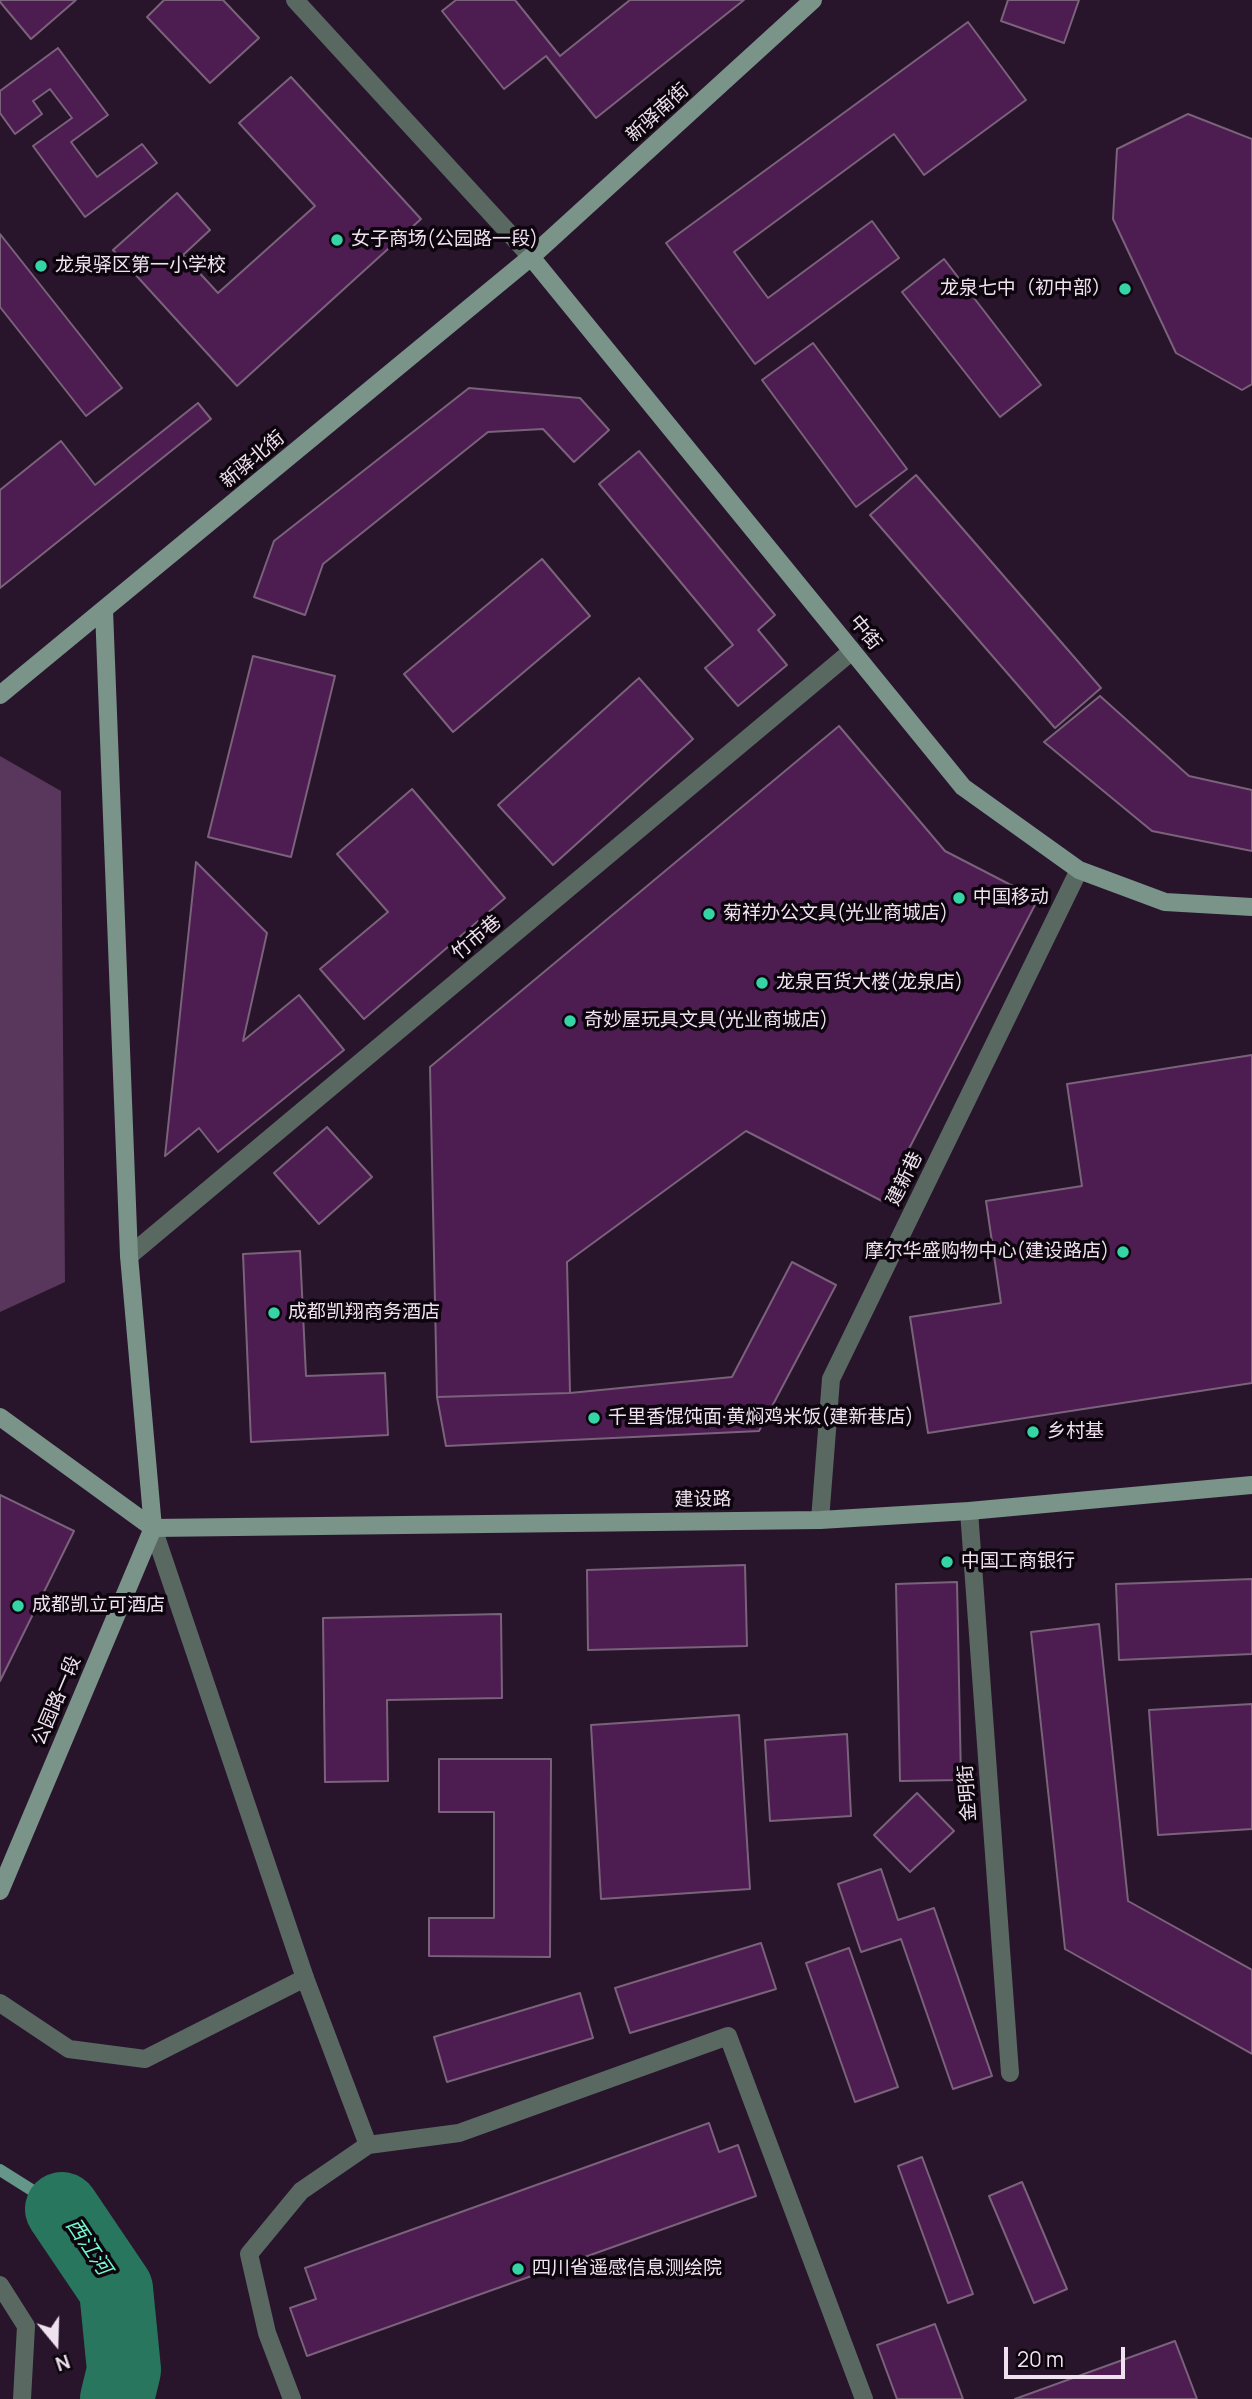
<!DOCTYPE html>
<html>
<head>
<meta charset="utf-8">
<style>
	body { margin:0 }
	#map { position:relative; width:1252px; height:2399px; overflow:hidden; background:#29152b; font-family:Manrope,sans-serif }
	canvas { display:block }
	.north { position:absolute; left:21px; top:2308px; width:70px; height:70px; -webkit-text-stroke:5px #0d050d; paint-order:stroke; rotate:161deg; font-size:19px; font-weight:700; line-height:28px; text-align:center; color:#efe1ef }
	.north::after { content:''; display:block; margin:auto; width:24px; height:32px; background:#efe1ef; clip-path:polygon(50% 0,100% 100%,50% 72%,0 100%) }
	.scale { position:absolute; left:1004px; top:2347px; width:121px; height:32px; box-sizing:border-box; border:4px solid #efe1ef; border-top:0; padding-left:9px; font-size:21px; line-height:24px; white-space:nowrap; color:#efe1ef; -webkit-text-stroke:5px #0d050d; paint-order:stroke }
</style>
</head>
<body>
<div id="map">
<canvas width="1252" height="2399"></canvas>
<div class="north">N</div>
<div class="scale">20 m</div>
</div>
<script>
const g = document.querySelector('canvas').getContext('2d');
g.lineJoin = 'round';
function paint(path, color) {
  g.fillStyle = color;
  g.fill(path, 'evenodd');
}
function poly(rows) {
  const path = new Path2D();
  for (const r of rows) {
    path.moveTo(r[0], r[1]);
    for (let i = 2; i < r.length; i += 2) path.lineTo(r[i], r[i + 1]);
  }
  return path;
}
function strokePath(path, color, width, dash) {
  g.strokeStyle = color;
  g.lineWidth = width;
  g.lineCap = dash ? 'butt' : 'round';
  g.setLineDash(dash || []);
  g.stroke(path);
}
function drawText(font, color, halo, rows, align = 'center') {
  g.font = font + ' Manrope,"Noto Sans SC",sans-serif';
  g.lineWidth = 7;
  g.setLineDash([]);
  g.textBaseline = 'middle';
  g.strokeStyle = halo;
  g.fillStyle = color;
  for (const [text, x, y, turn = 0] of rows) {
    g.save();
    g.translate(x, y);
    g.rotate((+turn || 0) * Math.PI / 180);
    g.textAlign = isNaN(turn) ? turn : align;
    if (halo) g.strokeText(text, 0, 0);
    g.fillText(text, 0, 0);
    g.restore();
  }
}
const green = poly([
	[0,756,61,791,65,1282,0,1312]
]);
const stream = poly([
	[0,2170,62,2209]
]);
const river = poly([
	[62,2209,116,2289,124,2370,117,2399]
]);
const building = poly([
	[76,0,31,39,0,2,1,0,76,0],
	[164,0,223,0,259,38,210,83,147,17,164,0],
	[456,0,515,0,560,56,630,0,744,0,596,118,546,56,504,89,442,11,456,0],
	[1008,0,1079,0,1064,43,1001,21,1008,0],
	[968,22,1026,100,924,175,894,134,734,252,768,298,872,221,899,258,755,364,666,243,968,22],
	[58,48,108,115,71,142,97,177,142,144,157,163,85,217,33,146,72,118,50,89,33,101,42,114,15,134,0,113,0,91,58,48],
	[291,77,421,219,237,386,113,250,177,193,210,230,183,255,218,293,315,206,239,123,291,77],
	[1188,114,1252,139,1252,384,1242,390,1176,353,1113,219,1117,149,1188,114],
	[0,234,122,388,86,416,0,307,0,234],
	[944,259,1041,385,1000,417,902,292,944,259],
	[813,343,907,469,856,507,762,380,813,343],
	[469,388,580,398,609,430,574,462,543,429,488,432,323,564,305,615,254,597,274,541,469,388],
	[198,403,211,419,0,588,0,490,61,441,95,485,198,403],
	[639,451,775,615,758,630,787,665,738,706,705,668,733,645,599,484,639,451],
	[916,475,1101,688,1055,728,870,515,916,475],
	[542,559,590,616,453,732,404,674,542,559],
	[253,656,335,676,291,857,208,837,253,656],
	[639,678,693,739,553,865,498,805,639,678],
	[1100,696,1189,776,1252,790,1252,851,1152,831,1044,742,1100,696],
	[839,726,945,851,1038,899,882,1201,746,1131,567,1262,570,1393,437,1397,430,1067,839,726],
	[412,789,505,898,364,1019,320,969,388,912,337,854,412,789],
	[196,862,267,933,243,1041,299,995,344,1050,218,1152,199,1128,165,1156,196,862],
	[1252,1055,1252,1383,928,1433,910,1317,1001,1303,986,1201,1082,1186,1067,1084,1252,1055],
	[327,1127,372,1177,319,1224,274,1173,327,1127],
	[300,1251,306,1376,385,1373,388,1435,251,1442,243,1254,300,1251],
	[792,1262,836,1285,759,1431,446,1446,437,1397,570,1393,732,1377,792,1262],
	[0,1495,74,1531,0,1681,0,1495],
	[745,1565,747,1646,588,1650,587,1570,745,1565],
	[1252,1579,1252,1654,1119,1660,1116,1584,1252,1579],
	[957,1582,961,1780,900,1781,896,1584,957,1582],
	[501,1614,502,1698,387,1700,388,1781,325,1782,323,1618,501,1614],
	[1099,1624,1128,1901,1252,1970,1252,2054,1065,1949,1031,1632,1099,1624],
	[1252,1704,1252,1829,1158,1835,1149,1710,1252,1704],
	[739,1715,750,1889,601,1899,591,1725,739,1715],
	[847,1734,851,1816,770,1821,765,1740,847,1734],
	[439,1759,551,1759,550,1957,429,1956,429,1918,494,1918,494,1812,439,1812,439,1759],
	[917,1793,954,1831,910,1872,874,1835,917,1793],
	[881,1869,898,1920,934,1908,992,2076,953,2089,901,1939,861,1952,838,1884,881,1869],
	[761,1943,776,1989,630,2033,615,1988,761,1943],
	[849,1948,898,2087,855,2102,806,1963,849,1948],
	[580,1993,593,2038,447,2082,434,2037,580,1993],
	[709,2123,719,2152,738,2145,756,2196,307,2356,290,2308,316,2299,305,2268,709,2123],
	[922,2157,973,2294,948,2303,898,2166,922,2157],
	[1022,2182,1067,2289,1034,2303,989,2196,1022,2182],
	[935,2324,963,2399,897,2399,877,2345,935,2324],
	[1175,2341,1197,2399,1015,2399,1175,2341]
]);
const lane = poly([
	[129,1256,852,651],
	[0,2003,69,2049,145,2059,305,1978],
	[0,2285,26,2326,22,2399]
]);
const street = poly([
	[295,0,531,257],
	[969,1511,1010,2073],
	[820,1520,831,1379,1079,870],
	[153,1528,305,1978,368,2145],
	[292,2399,267,2333,249,2254,301,2191,368,2145,459,2133,728,2036,864,2399]
]);
const secondary = poly([
	[531,257,963,787,1079,870,1165,902,1252,907],
	[0,695,531,257,813,0],
	[0,1417,153,1528],
	[153,1528,820,1520,969,1511,1252,1485],
	[0,1891,153,1528,129,1256,104,610]
]);
const markers = [
	[337,240,7,"#35d4a7"],
	[41,266,7,"#35d4a7"],
	[1125,289,7,"#35d4a7"],
	[959,898,7,"#35d4a7"],
	[709,914,7,"#35d4a7"],
	[762,983,7,"#35d4a7"],
	[570,1021,7,"#35d4a7"],
	[1123,1252,7,"#35d4a7"],
	[274,1313,7,"#35d4a7"],
	[594,1418,7,"#35d4a7"],
	[1033,1432,7,"#35d4a7"],
	[947,1562,7,"#35d4a7"],
	[18,1606,7,"#35d4a7"],
	[518,2269,7,"#35d4a7"]
];
const streetNames = [
	["新驿南街",658,113,-42],
	["新驿北街",253,460,-40],
	["中街",865,633,51],
	["竹市巷",477,938,-40],
	["建新巷",905,1179,-64],
	["建设路",703,1500,-1],
	["公园路一段",57,1701,-67],
	["金明街",968,1793,-94]
];
const poiNames = [
	["女子商场(公园路一段)",351,240],
	["龙泉驿区第一小学校",55,266],
	["龙泉七中（初中部）",1111,289,"right"],
	["中国移动",973,898],
	["菊祥办公文具(光业商城店)",723,914],
	["龙泉百货大楼(龙泉店)",776,983],
	["奇妙屋玩具文具(光业商城店)",584,1021],
	["摩尔华盛购物中心(建设路店)",1109,1252,"right"],
	["成都凯翔商务酒店",288,1313],
	["千里香馄饨面·黄焖鸡米饭(建新巷店)",608,1418],
	["乡村基",1047,1432],
	["中国工商银行",961,1562],
	["成都凯立可酒店",32,1606],
	["四川省遥感信息测绘院",532,2269]
];
const waterNames = [
	["西江河",88,2247,56]
];
paint(green, '#59365b');
strokePath(stream, '#64968a', 12);
strokePath(river, '#29765e', 74);
paint(building, '#4d1c51');
strokePath(building, '#7a627b', 2);
strokePath(lane, '#596962', 18);
strokePath(street, '#596962', 18);
strokePath(secondary, '#7a948a', 18);
for (const [x, y, r, color] of markers) {
  const dot = new Path2D();
  dot.arc(x, y, r, 0, 2 * Math.PI);
  g.fillStyle = color;
  g.fill(dot);
  strokePath(dot, '#0d050d', 2.5);
}
drawText('19px', '#efe1ef', '#0d050d', streetNames);
drawText('19px', '#efe1ef', '#0d050d', poiNames, 'left');
drawText('italic 21px', '#70f7cb', '#0d050d', waterNames);
</script>
</body>
</html>
